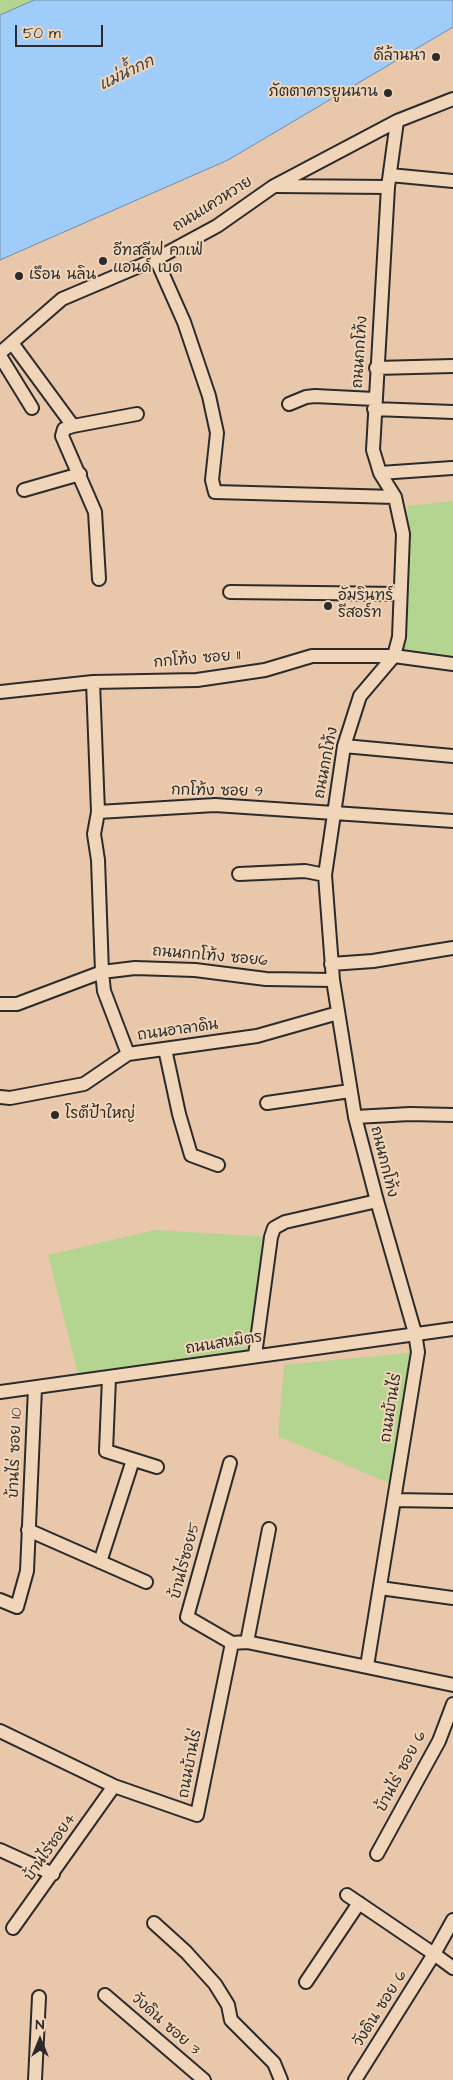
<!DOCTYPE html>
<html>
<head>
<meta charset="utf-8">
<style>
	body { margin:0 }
	#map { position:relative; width:453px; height:2080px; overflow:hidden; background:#e9c7aa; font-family:"Architects Daughter",sans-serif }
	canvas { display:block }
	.north { position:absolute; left:15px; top:2015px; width:50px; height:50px; -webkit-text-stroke:4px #f1d5b8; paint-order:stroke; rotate:0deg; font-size:14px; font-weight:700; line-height:20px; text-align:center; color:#2b2b2b }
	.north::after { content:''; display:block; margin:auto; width:18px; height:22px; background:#2b2b2b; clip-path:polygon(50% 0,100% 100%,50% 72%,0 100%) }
	.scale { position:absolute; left:15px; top:25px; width:88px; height:22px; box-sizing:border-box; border:2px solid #2b2b2b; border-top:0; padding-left:6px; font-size:15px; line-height:18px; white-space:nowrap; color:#2b2b2b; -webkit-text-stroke:4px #f1d5b8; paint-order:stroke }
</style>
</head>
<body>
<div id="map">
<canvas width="453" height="2080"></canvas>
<div class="north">N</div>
<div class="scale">50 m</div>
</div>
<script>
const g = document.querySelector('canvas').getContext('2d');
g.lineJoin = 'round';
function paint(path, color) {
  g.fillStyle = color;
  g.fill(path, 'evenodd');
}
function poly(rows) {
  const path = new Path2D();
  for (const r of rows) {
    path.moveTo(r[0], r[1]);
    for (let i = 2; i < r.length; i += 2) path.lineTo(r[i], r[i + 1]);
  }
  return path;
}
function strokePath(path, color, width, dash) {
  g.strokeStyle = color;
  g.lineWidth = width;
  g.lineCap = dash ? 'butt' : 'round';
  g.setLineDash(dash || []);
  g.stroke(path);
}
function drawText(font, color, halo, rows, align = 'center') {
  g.font = font + ' "Architects Daughter","Playpen Sans Thai",sans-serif';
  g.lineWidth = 4;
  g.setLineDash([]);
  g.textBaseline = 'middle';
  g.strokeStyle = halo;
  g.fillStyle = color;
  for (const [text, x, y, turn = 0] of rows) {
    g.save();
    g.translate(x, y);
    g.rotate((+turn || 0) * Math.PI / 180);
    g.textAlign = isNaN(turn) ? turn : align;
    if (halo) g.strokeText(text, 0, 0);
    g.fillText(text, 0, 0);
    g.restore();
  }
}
const green = poly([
	[0,0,34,0,0,15],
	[453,501,453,664,394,656,408,506],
	[155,1230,271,1237,255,1355,80,1382,48,1255],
	[418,1352,396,1486,278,1436,284,1365]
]);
const water = poly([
	[34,0,453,0,453,27,228,160,0,260,0,15,34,0]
]);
const minor = poly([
	[390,175,453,181],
	[277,186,388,187],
	[156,259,184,322,209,396,217,433,212,480,215,492,395,497],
	[12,343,73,426,64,429,62,436,95,512,99,579],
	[0,353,62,299,156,259,217,226,274,186,397,121,453,99],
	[0,356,32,408],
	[376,368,453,366],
	[289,404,306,397,315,396,374,399],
	[374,409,453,412],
	[73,426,137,414],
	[380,473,452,468],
	[24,490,80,474],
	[230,592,400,594],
	[93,682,98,812,94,834,98,860,102,972,104,991,128,1054],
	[0,692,93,682,197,680,265,670,312,656,394,656,453,664],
	[344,746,453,756],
	[98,812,215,805,453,821],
	[239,874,305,871,325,875],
	[331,964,373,961,453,948],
	[0,1004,17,1004,102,972,135,968,195,970,266,979,333,980],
	[165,1049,179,1114,191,1155,218,1165],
	[0,1097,10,1098,84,1084,128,1054,257,1036,338,1013],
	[267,1103,350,1091],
	[355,1117,410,1114,453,1115],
	[255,1355,271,1237,274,1228,285,1222,377,1201],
	[109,1378,106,1451,157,1467],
	[0,1392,453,1329],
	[230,1463,187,1617,232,1643],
	[394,1500,453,1501],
	[28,1530,146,1582],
	[100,1562,133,1460],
	[380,1588,453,1598],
	[0,1600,17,1607,27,1571,35,1388],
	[247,1642,269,1529],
	[367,1666,418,1352,415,1333,377,1201,355,1117,333,980,325,875,344,746,360,696,394,656,399,637,403,534,395,497,380,473,373,450,388,187,397,121],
	[0,1731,114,1786,197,1815,232,1643,247,1642,453,1685],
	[0,1850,53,1874],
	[377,1854,439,1741,453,1704],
	[347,1895,434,1954,355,2080],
	[453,1920,434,1954,453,1968],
	[154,1923,186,1952,215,1984,228,2005,231,2020,274,2063,281,2080],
	[13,1928,114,1786],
	[306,1982,359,1903],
	[105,1995,204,2080],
	[35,2080,39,1997]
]);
const markers = [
	[436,57,5,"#2b2b2b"],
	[388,93,5,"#2b2b2b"],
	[103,261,5,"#2b2b2b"],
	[19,276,5,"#2b2b2b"],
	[328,606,5,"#2b2b2b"],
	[55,1115,5,"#2b2b2b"]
];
const poiNames = [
	["ดีล้านนา",426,57,"right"],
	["ภัตตาคารยูนนาน",378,93,"right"],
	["อีทสลีฟ คาเฟ่",113,252],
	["แอนด์ เบด",113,269],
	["เรือน นลิน",29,276],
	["อัมรินทร์",338,597],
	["รีสอร์ท",338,614],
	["โรตีป้าใหญ่",65,1115]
];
const streetNames = [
	["ถนนแควหวาย",213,205,-32],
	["ถนนกกโท้ง",361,352,-86],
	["กกโท้ง ซอย 11",197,660,-5],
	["ถนนกกโท้ง",327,763,-79],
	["กกโท้ง ซอย 9",217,792,1],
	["ถนนกกโท้ง ซอย6",210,957,5],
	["ถนนอาลาดิน",178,1031,-8],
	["ถนนกกโท้ง",383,1162,76],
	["ถนนสหมิตร",224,1344,-9],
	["ถนนบ้านไร่",392,1408,-81],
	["บ้านไร่ ซอย 10",16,1453,-88],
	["บ้านไร่ซอย5",186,1561,-75],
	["ถนนบ้านไร่",191,1764,-79],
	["บ้านไร่ ซอย 6",402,1772,-62],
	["บ้านไร่ซอย4",51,1848,-55],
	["วังดิน ซอย 6",381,2009,-58],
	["วังดิน ซอย 3",165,2025,41]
];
const waterNames = [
	["แม่น้ำกก",127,74,-26]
];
paint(green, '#b3d58f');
paint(water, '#9fccf9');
strokePath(water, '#718ca7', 1);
strokePath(minor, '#2b2b2b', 16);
strokePath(minor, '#f1d5b8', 12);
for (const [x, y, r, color] of markers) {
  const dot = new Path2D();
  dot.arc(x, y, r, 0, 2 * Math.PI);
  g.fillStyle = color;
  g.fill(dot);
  strokePath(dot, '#f1d5b8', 2);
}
drawText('15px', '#2b2b2b', '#f1d5b8', poiNames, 'left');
drawText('15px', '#2b2b2b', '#f1d5b8', streetNames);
drawText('italic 16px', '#3c434a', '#f1d5b8', waterNames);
</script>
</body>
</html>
